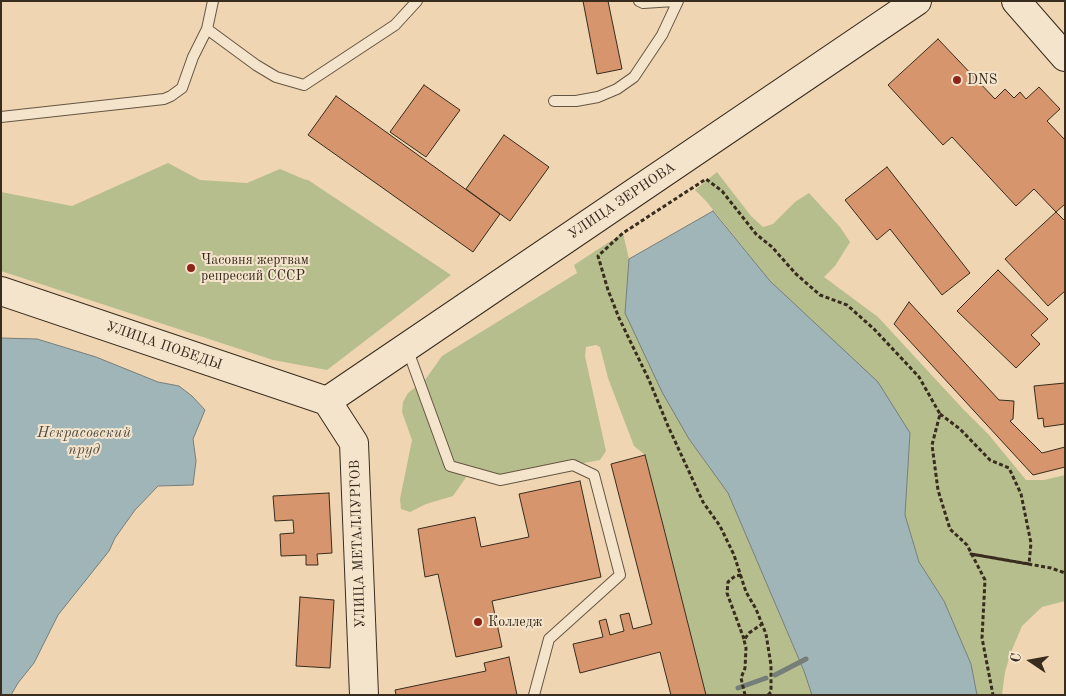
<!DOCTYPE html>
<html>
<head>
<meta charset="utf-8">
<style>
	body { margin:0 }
	#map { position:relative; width:1066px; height:696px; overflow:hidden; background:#efd5b1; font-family:"Old Standard TT",serif }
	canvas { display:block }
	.frame { position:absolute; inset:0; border:2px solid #372c1e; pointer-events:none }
	.north { position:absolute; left:1006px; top:636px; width:50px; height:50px; -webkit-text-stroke:4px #f5e4cc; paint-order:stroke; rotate:282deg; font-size:14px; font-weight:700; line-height:20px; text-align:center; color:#372c1e }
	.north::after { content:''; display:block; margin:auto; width:18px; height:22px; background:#372c1e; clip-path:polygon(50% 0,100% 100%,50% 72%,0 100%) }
</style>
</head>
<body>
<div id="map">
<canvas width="1066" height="696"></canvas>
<div class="frame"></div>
<div class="north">С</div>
</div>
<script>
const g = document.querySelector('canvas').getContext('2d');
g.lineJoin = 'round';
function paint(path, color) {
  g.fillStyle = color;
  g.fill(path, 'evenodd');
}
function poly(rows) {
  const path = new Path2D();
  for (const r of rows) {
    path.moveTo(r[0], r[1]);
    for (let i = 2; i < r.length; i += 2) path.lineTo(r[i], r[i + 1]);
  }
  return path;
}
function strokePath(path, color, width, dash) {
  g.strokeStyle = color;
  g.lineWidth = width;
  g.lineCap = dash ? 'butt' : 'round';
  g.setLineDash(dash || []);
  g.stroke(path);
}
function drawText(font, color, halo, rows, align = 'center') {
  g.font = font + ' "Old Standard TT",serif';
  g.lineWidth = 4;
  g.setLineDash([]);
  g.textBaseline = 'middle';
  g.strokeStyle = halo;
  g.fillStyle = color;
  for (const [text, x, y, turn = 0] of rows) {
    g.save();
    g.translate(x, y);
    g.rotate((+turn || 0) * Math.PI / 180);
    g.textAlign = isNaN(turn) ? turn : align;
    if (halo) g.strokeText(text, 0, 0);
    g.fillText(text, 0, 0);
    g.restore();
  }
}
const green = poly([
	[168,163,200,180,247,183,280,169,306,180,308,180,451,275,327,370,273,360,1,271,1,192,72,206],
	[717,172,751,216,763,227,773,224,795,202,809,193,840,227,850,242,835,266,824,277,878,317,963,409,989,435,1026,480,1044,480,1065,475,1065,601,1042,607,1022,626,1011,652,1005,672,1002,695,977,695,971,664,944,601,919,562,905,515,910,433,770,281,706,201,695,190],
	[623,233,629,259,625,313,689,439,728,493,804,671,812,695,706,695,645,455,634,446,608,378,600,347,596,345,586,347,585,356,606,451,600,460,573,465,519,479,469,473,453,496,426,504,410,512,401,509,400,499,412,440,402,412,403,402,408,393,425,380,442,356,577,273,574,265]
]);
const water = poly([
	[713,211,770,281,878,382,910,433,905,515,919,562,944,601,971,664,977,695,812,695,804,671,728,493,689,439,662,392,625,313,629,259,713,211],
	[1,338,37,339,96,357,158,382,179,386,192,396,205,410,193,439,196,461,193,485,158,486,135,510,115,538,109,551,58,615,34,663,18,683,11,695,1,695,1,338]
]);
const stream = poly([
	[775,675,806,659],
	[738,688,766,678]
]);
const building = poly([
	[583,1,608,1,622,69,597,74,583,1],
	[938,39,995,99,1005,89,1014,98,1020,92,1026,99,1039,87,1060,109,1047,121,1065,140,1065,204,1056,212,1034,189,1016,206,952,137,943,145,888,85,938,39],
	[424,85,460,110,426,157,390,132,424,85],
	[336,96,500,214,473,252,308,135,336,96],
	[504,135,549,167,510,221,466,189,504,135],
	[887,167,970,273,942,295,890,229,877,240,845,200,887,167],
	[1056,212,1065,221,1065,291,1048,306,1005,259,1056,212],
	[998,270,1048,319,1031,335,1040,344,1016,368,957,311,998,270],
	[909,302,999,400,1014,401,1013,419,1010,421,1042,453,1065,447,1065,467,1033,475,894,324,909,302],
	[1065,383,1065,424,1044,427,1043,418,1038,419,1034,386,1065,383],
	[645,455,664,529,706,695,671,695,660,652,580,673,573,644,603,637,599,621,606,619,610,635,624,631,620,615,629,613,633,629,652,624,611,464,645,455],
	[580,481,601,577,492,601,502,647,456,657,438,574,425,577,418,529,475,517,481,547,529,537,519,494,580,481],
	[329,493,332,553,317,554,318,565,306,565,306,555,281,556,280,534,294,533,293,520,275,521,273,496,329,493],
	[300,597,334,600,330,668,296,666,300,597],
	[509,657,517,695,396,695,395,690,486,671,484,663,509,657]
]);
const path = poly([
	[940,414,960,429,990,460,1009,468,1021,494,1031,543,1029,564,971,554,1051,568,1065,573],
	[741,575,735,576,728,582,727,593,744,639],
	[745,695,741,678,745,668,746,648,744,640,749,633,762,624],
	[768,695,771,692,771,665,766,634,756,609,746,592,734,555,720,526,703,502,668,426,649,380,619,318,608,290,598,256,623,233,706,179,722,191,756,234,772,247,796,274,820,295,847,305,874,329,919,377,940,414,932,445,938,490,950,529,967,545,985,580,982,638,993,695]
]);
const lane = poly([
	[639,1,643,3,674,1],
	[207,29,256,65,276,77,304,85,395,25,417,1],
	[554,101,576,101,598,97,617,89,634,77,662,35,678,1],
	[1,117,146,101,164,99,171,96,182,88,193,57,207,29,213,1],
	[407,348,450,466,500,480,573,465,594,475,620,575,549,639,534,695]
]);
const secondary = poly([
	[1016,1,1065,57],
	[1,291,327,401],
	[327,401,917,1],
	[327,401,354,443,364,695]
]);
const markers = [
	[957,80,5,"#8f2418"],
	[191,268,5,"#8f2418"],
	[478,622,5,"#8f2418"]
];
const poiNames = [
	["DNS",967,80],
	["Часовня жертвам",201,260],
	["репрессий СССР",201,276],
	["Колледж",488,622]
];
const streetNames = [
	["УЛИЦА ЗЕРНОВА",622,201,-34],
	["УЛИЦА ПОБЕДЫ",164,346,19],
	["УЛИЦА МЕТАЛЛУРГОВ",358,544,-92]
];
const waterNames = [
	["Некрасовский",84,433],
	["пруд",84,450]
];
paint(green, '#b7be8d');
paint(water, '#a0b5b8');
strokePath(water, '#767e7a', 1);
strokePath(stream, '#767e7a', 5);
paint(building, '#d6956d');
strokePath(building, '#372c1e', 1);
strokePath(lane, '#655643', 12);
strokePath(secondary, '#372c1e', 30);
strokePath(path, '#372c1e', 3, [4, 2.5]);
strokePath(lane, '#f5e4cc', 10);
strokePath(secondary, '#f5e4cc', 28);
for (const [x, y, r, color] of markers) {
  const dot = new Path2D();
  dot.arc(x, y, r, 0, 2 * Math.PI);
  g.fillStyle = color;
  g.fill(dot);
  strokePath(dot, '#f5e4cc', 2);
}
drawText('14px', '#372c1e', '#f5e4cc', poiNames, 'left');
drawText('14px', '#372c1e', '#f5e4cc', streetNames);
drawText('italic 15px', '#514e44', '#f5e4cc', waterNames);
</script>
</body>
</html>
